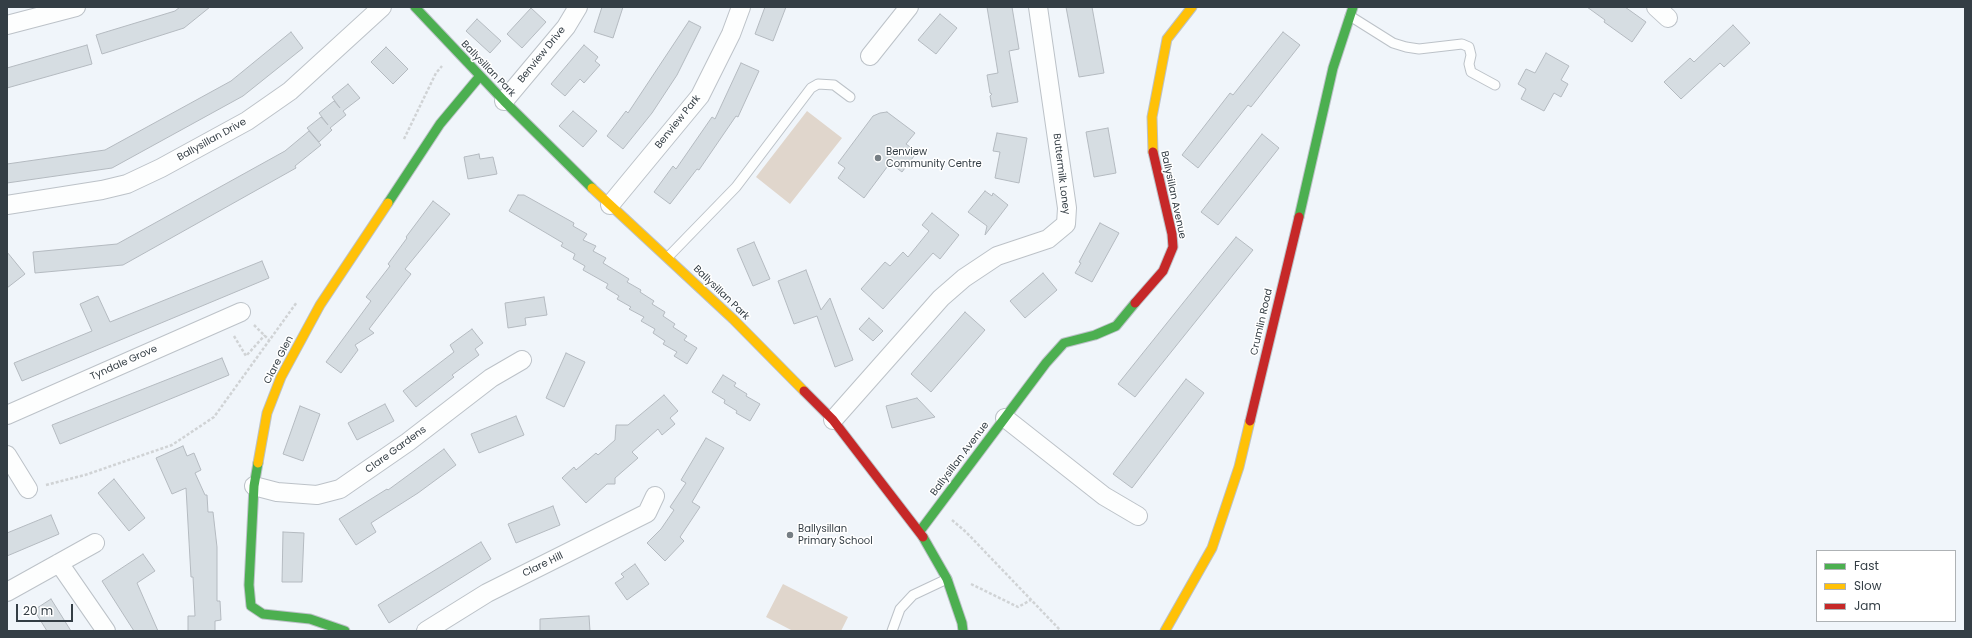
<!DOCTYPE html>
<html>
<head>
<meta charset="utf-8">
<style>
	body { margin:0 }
	#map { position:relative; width:1972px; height:638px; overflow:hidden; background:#f0f5fa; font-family:Poppins,sans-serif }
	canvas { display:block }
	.frame { position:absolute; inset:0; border:8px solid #343e45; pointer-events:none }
	.legend { position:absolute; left:1816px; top:550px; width:140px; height:72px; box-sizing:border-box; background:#fff; border:1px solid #aeb2b5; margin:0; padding:5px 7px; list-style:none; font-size:12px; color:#343e45 }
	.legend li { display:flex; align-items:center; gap:8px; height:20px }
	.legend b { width:20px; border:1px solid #aeb2b5 }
	.scale { position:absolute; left:16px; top:604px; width:57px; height:18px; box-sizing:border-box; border:2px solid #343e45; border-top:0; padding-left:5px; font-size:12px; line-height:14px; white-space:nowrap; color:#343e45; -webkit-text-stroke:3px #fff; paint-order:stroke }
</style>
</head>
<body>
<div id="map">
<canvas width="1972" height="638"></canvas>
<div class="frame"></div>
<ul class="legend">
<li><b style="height:5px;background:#4caf50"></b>Fast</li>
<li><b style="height:5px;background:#ffc107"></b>Slow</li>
<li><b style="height:5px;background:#c62828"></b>Jam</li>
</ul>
<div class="scale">20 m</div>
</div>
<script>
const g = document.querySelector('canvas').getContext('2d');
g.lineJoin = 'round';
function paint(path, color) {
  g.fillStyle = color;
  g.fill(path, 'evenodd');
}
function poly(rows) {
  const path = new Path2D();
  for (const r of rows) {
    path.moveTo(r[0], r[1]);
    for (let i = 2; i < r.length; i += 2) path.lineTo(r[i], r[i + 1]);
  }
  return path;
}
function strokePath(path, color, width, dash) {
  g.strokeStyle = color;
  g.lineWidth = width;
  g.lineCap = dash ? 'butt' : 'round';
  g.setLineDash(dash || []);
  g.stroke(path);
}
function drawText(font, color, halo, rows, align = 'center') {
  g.font = font + ' Poppins,sans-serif';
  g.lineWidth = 3;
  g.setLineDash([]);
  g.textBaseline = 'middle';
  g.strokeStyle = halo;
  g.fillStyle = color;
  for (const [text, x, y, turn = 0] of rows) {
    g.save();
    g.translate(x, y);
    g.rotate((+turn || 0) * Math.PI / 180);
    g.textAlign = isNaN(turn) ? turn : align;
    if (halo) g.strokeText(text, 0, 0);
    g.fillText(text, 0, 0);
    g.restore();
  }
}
const green = poly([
	[807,111,842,138,790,204,756,177],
	[783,584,848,617,841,631,793,631,766,617]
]);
const building = poly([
	[180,7,210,7,184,28,102,54,96,35,175,11,180,7],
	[602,7,623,7,613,38,594,32,602,7],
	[765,7,786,7,773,41,755,34,765,7],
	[987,7,1012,7,1019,49,1009,51,1018,102,992,107,990,96,992,94,990,93,987,75,998,73,987,7],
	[1066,7,1092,7,1104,73,1079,77,1066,7],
	[1587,7,1625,7,1646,22,1632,42,1604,22,1605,20,1587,7],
	[531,8,546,22,522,48,507,34,531,8],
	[940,14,957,28,936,54,918,40,940,14],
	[477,19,501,41,490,53,466,31,477,19],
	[689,21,701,27,677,75,652,113,623,149,607,136,626,111,628,113,689,21],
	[1733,25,1750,43,1724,67,1720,63,1681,99,1664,82,1690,58,1694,62,1733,25],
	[291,32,303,48,243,96,112,168,7,183,7,164,105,150,231,81,291,32],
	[1283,32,1300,45,1251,107,1248,105,1198,168,1182,155,1230,93,1233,95,1283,32],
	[87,45,92,64,7,88,7,68,87,45],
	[584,45,598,57,595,61,600,65,584,83,580,79,565,96,551,84,584,45],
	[386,47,408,69,393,84,371,62,386,47],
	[1546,53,1569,66,1561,80,1568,84,1561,97,1554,93,1544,111,1521,99,1526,89,1518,84,1526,69,1535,73,1546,53],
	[741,63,759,71,738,117,736,116,699,170,697,169,670,204,654,192,673,166,676,169,712,117,715,119,741,63],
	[348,84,360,98,343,111,346,115,330,128,332,130,319,142,307,128,321,117,328,125,319,113,334,101,340,108,332,97,348,84],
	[573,111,597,131,583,147,559,126,573,111],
	[887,112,915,133,906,144,917,152,902,172,890,163,864,198,838,178,845,168,838,163,873,116,880,113,887,112],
	[1108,128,1116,173,1094,177,1086,132,1108,128],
	[309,131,321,145,295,166,296,168,123,265,35,273,33,252,117,244,285,151,309,131],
	[997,133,1027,138,1019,183,995,178,1000,152,993,151,997,133],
	[1262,134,1279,148,1218,225,1201,212,1262,134],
	[479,154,480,159,493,157,497,174,468,179,464,157,479,154],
	[985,191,992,196,993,193,1008,205,985,235,987,226,968,212,985,191],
	[518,195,524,195,574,223,573,226,587,234,583,240,596,246,593,251,606,258,603,263,629,279,627,282,641,290,640,292,654,301,652,304,665,312,663,316,675,324,673,327,687,336,684,340,697,348,687,364,674,356,677,352,663,344,665,341,653,333,655,329,641,321,644,317,629,309,631,307,617,299,619,296,606,288,608,284,583,270,585,266,573,259,575,254,561,246,563,243,509,211,518,195],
	[433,201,450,214,405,269,411,274,369,329,374,333,355,345,358,350,341,373,326,362,371,301,366,297,390,266,388,264,407,238,406,237,433,201],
	[932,213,959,235,940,259,933,253,883,309,861,289,885,262,890,266,903,252,908,257,929,231,922,225,932,213],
	[1100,223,1119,233,1092,282,1075,273,1081,263,1079,262,1100,223],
	[1236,237,1253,250,1135,397,1118,384,1236,237],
	[754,242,770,279,753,286,737,249,754,242],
	[7,252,25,274,7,288,7,252],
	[262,261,269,278,22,381,14,363,92,331,80,304,98,296,110,322,262,261],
	[806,270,821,310,830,298,853,360,835,367,817,316,794,324,778,281,806,270],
	[1043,273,1057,290,1025,318,1010,301,1043,273],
	[544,297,547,315,525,318,526,325,508,328,505,303,544,297],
	[965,312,985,330,931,392,911,374,965,312],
	[869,318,883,331,873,341,859,329,869,318],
	[472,329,483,343,475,349,479,355,452,375,454,377,416,407,403,391,454,352,450,345,472,329],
	[566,353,585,362,564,407,546,398,566,353],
	[222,358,229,375,60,444,52,425,222,358],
	[723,375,736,383,734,386,747,394,746,396,760,404,750,421,736,413,737,411,724,403,725,400,712,392,723,375],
	[1186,379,1204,393,1132,488,1113,474,1186,379],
	[664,395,678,411,670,418,675,424,662,435,658,429,632,452,638,458,615,478,615,484,607,484,586,503,562,478,574,467,576,470,596,453,598,455,615,440,616,425,628,425,664,395],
	[917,398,935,417,892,428,886,406,917,398],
	[385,404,394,421,357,440,348,423,385,404],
	[300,406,320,414,303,461,283,454,300,406],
	[516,416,524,435,479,453,471,434,516,416],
	[706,438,724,448,692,502,700,507,680,537,684,541,665,561,647,543,661,529,674,510,670,507,686,483,681,480,706,438],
	[183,446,187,456,194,453,201,470,195,473,205,495,207,495,208,512,213,512,217,547,217,601,220,601,221,620,215,621,215,631,188,631,188,616,195,616,193,577,191,577,186,488,172,494,156,458,183,446],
	[444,449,456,465,418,493,371,523,376,532,356,545,339,519,387,489,388,490,444,449],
	[114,479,145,518,129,531,98,493,114,479],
	[553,506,560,525,516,543,508,524,553,506],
	[51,515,59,534,7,556,7,533,51,515],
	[283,532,304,533,302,582,282,582,283,532],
	[481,542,491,559,389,623,378,605,481,542],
	[143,554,155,571,137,583,158,631,134,631,102,581,143,554],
	[635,564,649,584,627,600,615,583,624,577,621,574,635,564],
	[51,599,71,631,47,631,34,610,51,599],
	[589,616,590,631,540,631,540,619,589,616]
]);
const path = poly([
	[404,139,436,73,442,66],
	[254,325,269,340],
	[234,336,246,356,265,335],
	[46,485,85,475,172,445,214,417,297,302],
	[952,520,966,532,1061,631],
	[971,584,1018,607,1031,600]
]);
const lane = poly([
	[1350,16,1393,43,1406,47,1419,49,1462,44,1469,47,1471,55,1469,64,1471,72,1495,85],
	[668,257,736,187,811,88,818,84,834,85,850,97],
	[892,631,900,609,913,595,947,579]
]);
const street = poly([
	[1656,7,1668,18],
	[7,25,76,7],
	[870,56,909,7],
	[504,101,566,27,578,7],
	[7,205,102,190,127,184,161,168,247,121,290,91,382,7],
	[610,205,700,96,731,34,741,7],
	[7,415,241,312],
	[1005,418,1104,496,1138,516],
	[833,420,941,298,964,278,997,256,1048,239,1066,224,1067,208,1038,7],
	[7,455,28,489],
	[254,486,277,492,317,495,340,489,408,442,491,378,522,360],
	[59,563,106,631],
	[7,592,95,543],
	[426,631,487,593,647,513,655,496]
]);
const fast = poly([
	[415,7,504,101,592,188],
	[388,203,440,124,480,76],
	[1299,217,1333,68,1353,7],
	[258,463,254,486,249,585,251,606,263,614,310,619,345,631],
	[920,531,1046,363,1064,343,1095,335,1116,326,1135,303],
	[923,537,947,579,962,623,963,631]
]);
const slow = poly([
	[1153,152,1152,117,1167,39,1192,7],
	[592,188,733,319,804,391],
	[258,463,267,413,281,377,320,305,388,203],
	[1165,631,1212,548,1239,467,1250,421]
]);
const jam = poly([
	[1135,303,1163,271,1173,247,1172,234,1153,152],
	[804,391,833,420,923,537],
	[1250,421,1299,217]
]);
const markers = [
	[878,158,4,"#767e84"],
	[790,535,4,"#767e84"]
];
const streetNames = [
	["Benview Drive",542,55,-51],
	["Ballysillan Park",488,69,46],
	["Benview Park",678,122,-51],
	["Ballysillan Drive",212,140,-29],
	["Buttermilk Loney",1061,174,83],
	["Ballysillan Avenue",1173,195,78],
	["Ballysillan Park",721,293,44],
	["Crumlin Road",1262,322,-77],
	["Clare Glen",279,360,-63],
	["Tyndale Grove",124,363,-24],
	["Clare Gardens",396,450,-36],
	["Ballysillan Avenue",960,459,-53],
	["Clare Hill",543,565,-26]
];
const poiNames = [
	["Benview",886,152],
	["Community Centre",886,164],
	["Ballysillan",798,529],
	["Primary School",798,541]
];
paint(green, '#e0d6cc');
paint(building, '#d6dde2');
strokePath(building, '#b4bac0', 1);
strokePath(lane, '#bcc2c8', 11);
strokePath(street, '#bcc2c8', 20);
strokePath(fast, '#bcc2c8', 11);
strokePath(slow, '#bcc2c8', 11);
strokePath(jam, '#bcc2c8', 11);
strokePath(path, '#d0d3d5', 2.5, [3, 2]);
strokePath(lane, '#fdfefe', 9);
strokePath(street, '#fdfefe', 18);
strokePath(fast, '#4caf50', 9);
strokePath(slow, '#ffc107', 9);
strokePath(jam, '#c62828', 9);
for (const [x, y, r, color] of markers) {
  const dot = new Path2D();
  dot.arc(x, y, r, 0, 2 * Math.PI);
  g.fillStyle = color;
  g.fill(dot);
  strokePath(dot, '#fff', 1.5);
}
drawText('10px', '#343e45', '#fff', streetNames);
drawText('10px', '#343e45', '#fff', poiNames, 'left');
</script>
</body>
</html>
